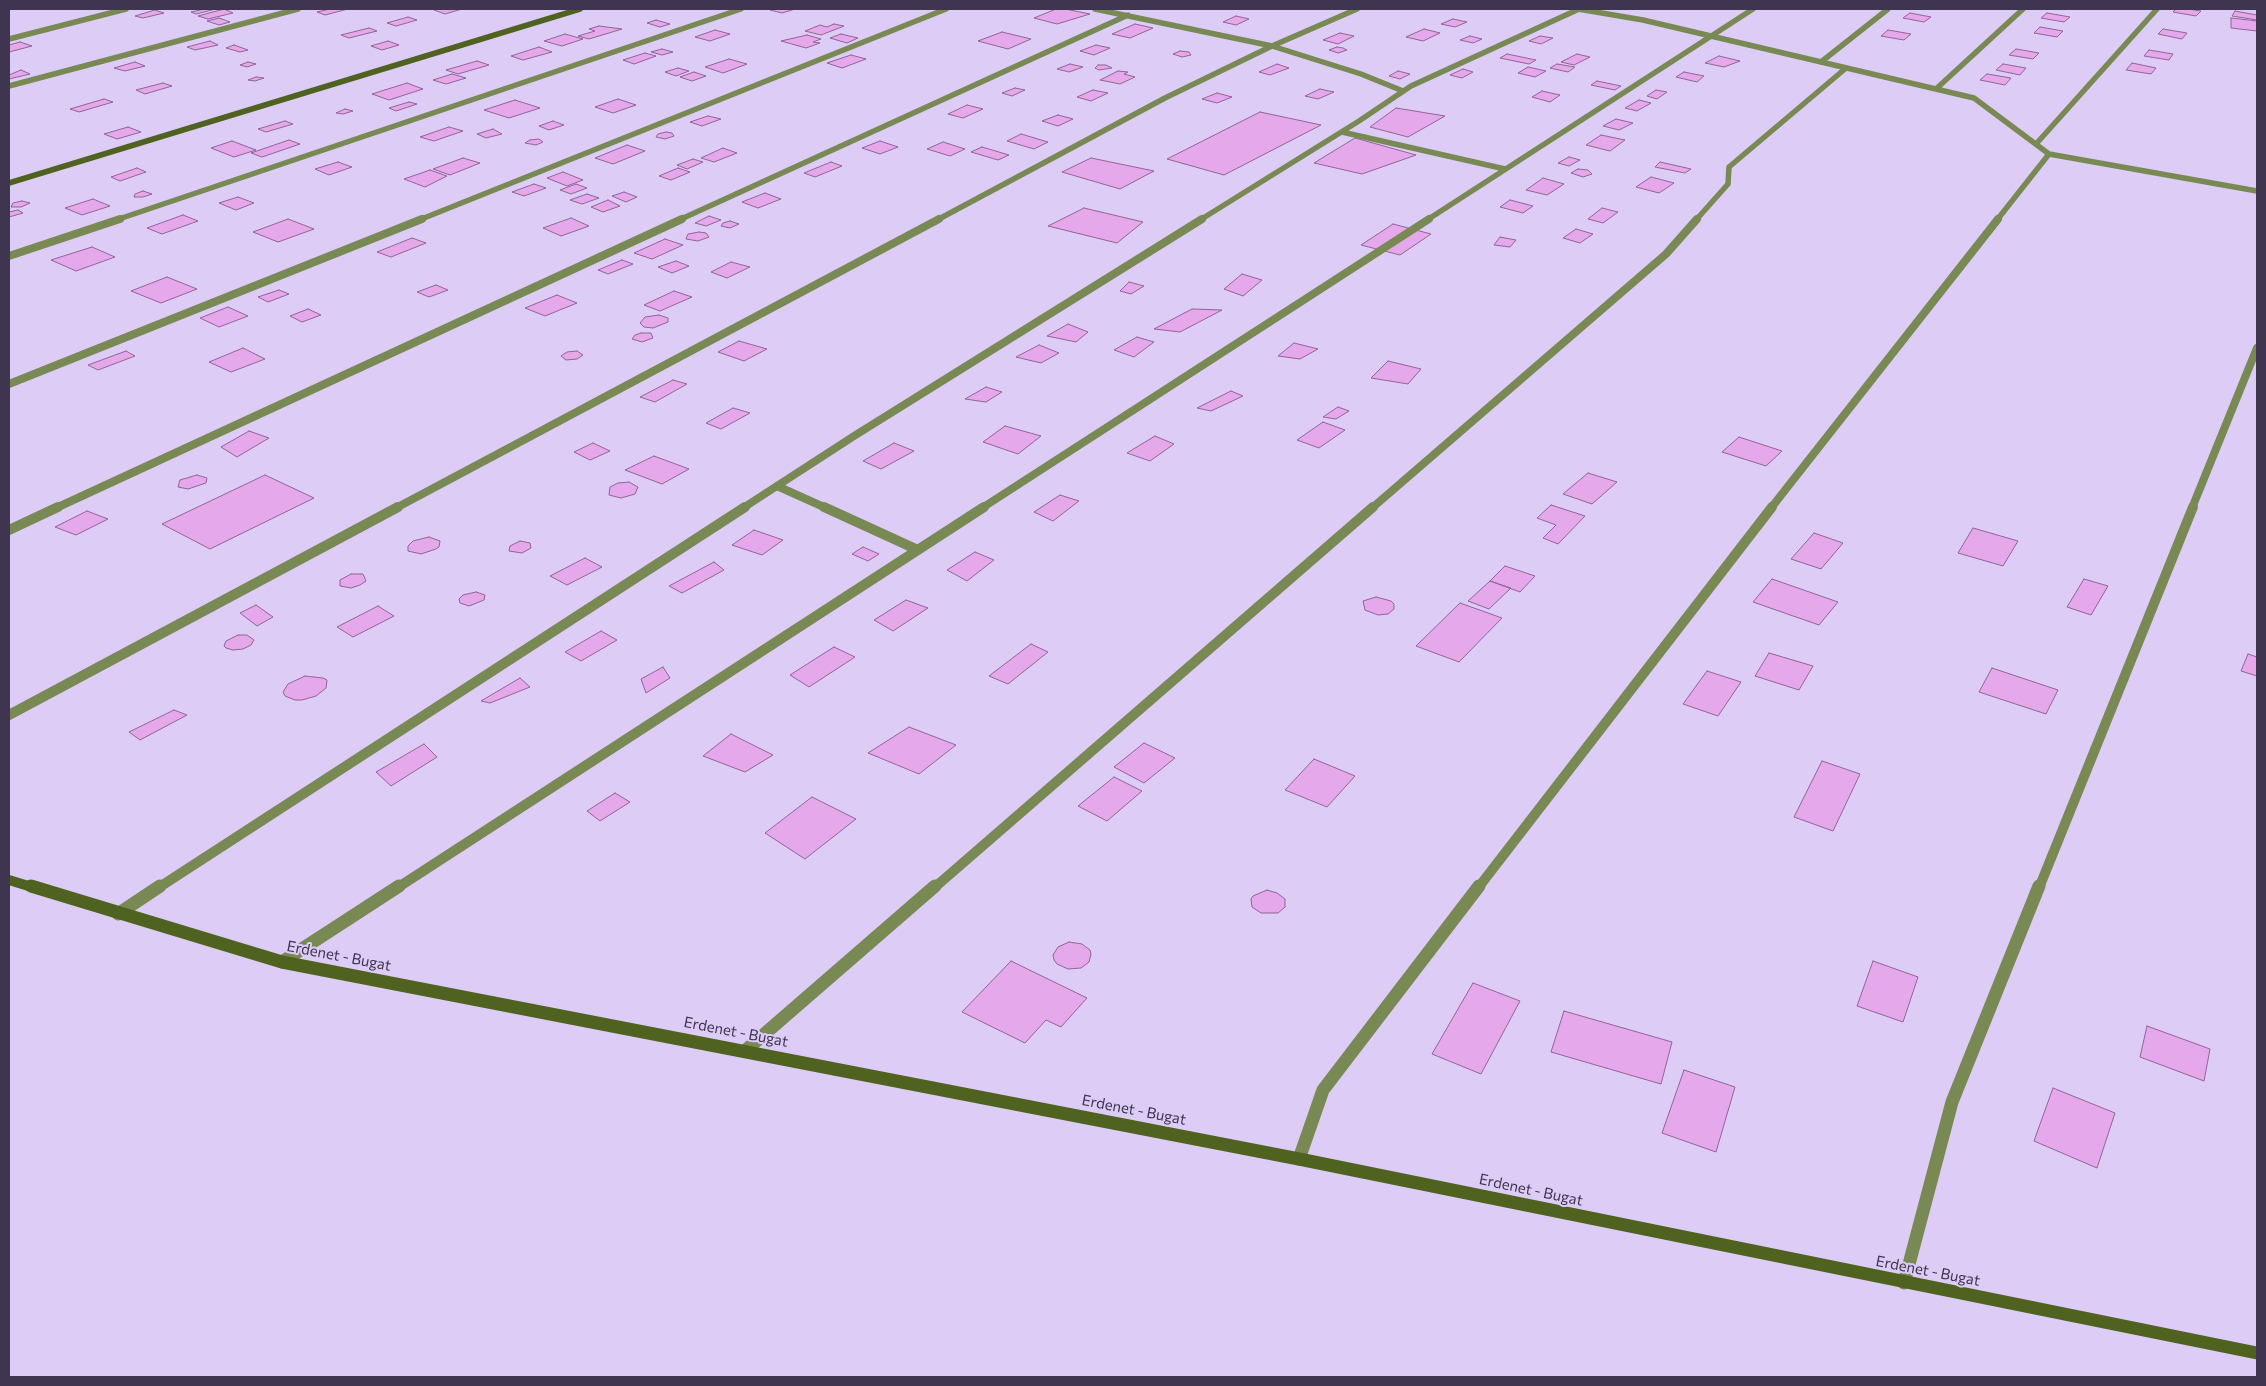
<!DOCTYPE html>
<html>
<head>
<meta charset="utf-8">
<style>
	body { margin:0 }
	#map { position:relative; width:2266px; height:1386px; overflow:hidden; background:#dcccf6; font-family:Commissioner,sans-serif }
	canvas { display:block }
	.frame { position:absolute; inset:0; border:10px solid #403550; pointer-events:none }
</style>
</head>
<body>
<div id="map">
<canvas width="2266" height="1386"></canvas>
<div class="frame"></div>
</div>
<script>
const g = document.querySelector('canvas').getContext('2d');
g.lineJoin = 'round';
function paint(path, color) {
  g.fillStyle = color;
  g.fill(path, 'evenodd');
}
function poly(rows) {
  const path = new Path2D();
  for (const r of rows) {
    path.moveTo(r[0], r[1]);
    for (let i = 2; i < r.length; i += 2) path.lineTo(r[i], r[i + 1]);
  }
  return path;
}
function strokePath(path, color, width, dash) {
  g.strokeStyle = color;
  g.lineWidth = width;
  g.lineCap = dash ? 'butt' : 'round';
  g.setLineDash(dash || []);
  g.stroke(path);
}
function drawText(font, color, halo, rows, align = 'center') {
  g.font = font + ' Commissioner,sans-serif';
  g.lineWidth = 4;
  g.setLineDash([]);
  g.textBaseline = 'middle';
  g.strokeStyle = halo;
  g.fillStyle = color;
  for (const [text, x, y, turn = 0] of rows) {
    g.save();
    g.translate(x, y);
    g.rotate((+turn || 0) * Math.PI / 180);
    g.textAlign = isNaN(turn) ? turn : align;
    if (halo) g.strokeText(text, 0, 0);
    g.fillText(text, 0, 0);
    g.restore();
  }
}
const building = poly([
	[205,9,216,9,196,14,191,12,205,9],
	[224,9,233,13,208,19,198,16,224,9],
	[330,9,348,9,325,15,317,12,330,9],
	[439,9,462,9,445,14,434,10,439,9],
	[774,9,795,9,782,13,770,10,774,9],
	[1056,9,1065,9,1090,14,1057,24,1034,18,1056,9],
	[2176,9,2188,9,2201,11,2196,16,2173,12,2176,9],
	[155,10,164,13,143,18,135,16,155,10],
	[2235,11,2257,15,2257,20,2232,16,2235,11],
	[1910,13,1931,17,1924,22,1903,18,1910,13],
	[2047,13,2070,17,2064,22,2041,18,2047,13],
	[1236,16,1249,19,1236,25,1223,22,1236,16],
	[408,17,417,20,396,26,387,23,408,17],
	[219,18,230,22,219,25,207,21,219,18],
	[2231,18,2257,21,2257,31,2231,28,2231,18],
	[1453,19,1467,22,1455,27,1441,24,1453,19],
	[656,20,670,24,660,27,647,23,656,20],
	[834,24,844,26,821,35,805,31,820,25,827,27,834,24],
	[1135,24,1153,28,1130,38,1112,34,1135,24],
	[599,26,622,29,589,39,578,36,595,31,589,29,599,26],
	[2040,27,2063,31,2057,37,2034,33,2040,27],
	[369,28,377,31,349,38,341,35,369,28],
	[1424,29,1440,33,1423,41,1406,37,1424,29],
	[2163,29,2187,33,2182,39,2158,34,2163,29],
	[715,30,730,34,710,41,695,37,715,30],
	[1888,30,1911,34,1904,40,1881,36,1888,30],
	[1002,32,1031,39,1008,49,978,41,1002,32],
	[1340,33,1354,36,1338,44,1323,40,1340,33],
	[565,34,583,39,562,46,544,41,565,34],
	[841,34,858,38,847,43,830,38,841,34],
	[807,35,821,39,813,42,820,43,806,48,781,41,807,35],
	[1470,36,1482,39,1473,43,1460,40,1470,36],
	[1540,36,1553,38,1541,44,1529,41,1540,36],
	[210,41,218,45,195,50,187,47,210,41],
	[388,41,399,45,382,50,371,46,388,41],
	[20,42,32,46,9,52,9,45,20,42],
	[234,45,248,50,240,52,226,48,234,45],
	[1096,45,1110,48,1094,55,1080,51,1096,45],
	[539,47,552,52,523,60,511,56,539,47],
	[1337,47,1343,48,1347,50,1338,53,1329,50,1337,47],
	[662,49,673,52,662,55,651,52,662,49],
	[2016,49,2039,53,2033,59,2009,55,2016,49],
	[2149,50,2173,54,2169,60,2144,56,2149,50],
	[1180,51,1189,52,1191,55,1182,57,1173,54,1180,51],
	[645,53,656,56,634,64,623,60,645,53],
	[1507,54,1536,60,1529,64,1500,58,1507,54],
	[1577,54,1590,57,1574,65,1561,62,1577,54],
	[851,55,866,59,842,68,827,63,851,55],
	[1719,56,1740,61,1724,67,1705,63,1719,56],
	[729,59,747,64,723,73,705,67,729,59],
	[477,61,489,65,458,74,446,70,477,61],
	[135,62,145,66,125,71,114,68,135,62],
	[248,62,256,64,247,67,240,65,248,62],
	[2132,63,2156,68,2151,74,2126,70,2132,63],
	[1070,64,1083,67,1069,72,1057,69,1070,64],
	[1277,64,1289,68,1270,75,1259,72,1277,64],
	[1557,64,1575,67,1568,72,1550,68,1557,64],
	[2003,64,2026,68,2020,75,1996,70,2003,64],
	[1098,65,1106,65,1112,68,1099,70,1095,68,1098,65],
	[1528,67,1546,71,1535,77,1518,73,1528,67],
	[678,68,689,71,676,76,665,72,678,68],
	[1463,69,1473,72,1462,78,1450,75,1463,69],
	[21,70,30,74,9,79,9,75,21,70],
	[1118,71,1128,72,1124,74,1135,77,1120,84,1100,80,1118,71],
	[1398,71,1410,74,1400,79,1389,76,1398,71],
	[694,72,706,76,692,81,680,77,694,72],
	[1684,72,1704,76,1697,82,1676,77,1684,72],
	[452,74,466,78,446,84,433,80,452,74],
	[1987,74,2011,78,2005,85,1980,80,1987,74],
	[256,77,264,78,255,81,248,80,256,77],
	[1597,81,1621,86,1615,90,1591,85,1597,81],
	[163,83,172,86,145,94,136,90,163,83],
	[407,83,423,89,389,100,372,94,407,83],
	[1015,88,1025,90,1012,96,1002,93,1015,88],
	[1320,89,1334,92,1318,99,1305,96,1320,89],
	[1093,90,1108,93,1091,101,1077,97,1093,90],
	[1656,90,1667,92,1657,99,1647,96,1656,90],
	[1542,91,1560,95,1550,102,1532,97,1542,91],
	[1217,93,1232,97,1217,103,1202,99,1217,93],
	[104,99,113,102,79,112,70,109,104,99],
	[618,99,636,105,613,113,595,107,618,99],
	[515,100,540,108,509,118,484,110,515,100],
	[1639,100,1651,103,1637,111,1625,108,1639,100],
	[409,102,417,104,396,111,389,108,409,102],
	[967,105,983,109,963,118,948,114,967,105],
	[1396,108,1445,116,1408,137,1370,127,1396,108],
	[345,109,353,111,343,114,336,113,345,109],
	[1260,112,1321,125,1224,175,1167,159,1260,112],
	[1058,115,1073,119,1058,126,1042,121,1058,115],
	[708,116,721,119,702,126,690,122,708,116],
	[1616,119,1633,123,1619,130,1603,126,1616,119],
	[285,121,293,124,266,132,258,129,285,121],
	[553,121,564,125,549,130,539,126,553,121],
	[128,127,141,132,117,139,104,134,128,127],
	[449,127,463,131,434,141,420,137,449,127],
	[493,129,502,134,486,138,477,134,493,129],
	[666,132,672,133,674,136,665,139,656,137,658,134,666,132],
	[1021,134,1048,142,1034,149,1007,141,1021,134],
	[1601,135,1625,140,1610,151,1586,145,1601,135],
	[1355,138,1416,155,1362,174,1314,163,1355,138],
	[289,140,300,144,262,157,251,153,289,140],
	[530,140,539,139,543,142,536,145,525,143,530,140],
	[232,141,256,150,234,157,211,148,232,141],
	[880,141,898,147,880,154,862,148,880,141],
	[943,142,965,149,950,156,927,149,943,142],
	[627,145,645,151,613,164,595,158,627,145],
	[982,147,1009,155,998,160,971,152,982,147],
	[723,148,737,153,714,162,701,158,723,148],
	[1569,157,1580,160,1569,166,1558,163,1569,157],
	[463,158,480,163,450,175,433,169,463,158],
	[1091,158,1154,171,1120,189,1062,172,1091,158],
	[693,159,703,162,687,169,677,165,693,159],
	[338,162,352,167,329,175,315,169,338,162],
	[831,162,842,166,815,177,804,173,831,162],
	[1660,162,1691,169,1685,173,1655,167,1660,162],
	[137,168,146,172,120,181,111,177,137,168],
	[678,168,690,172,671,180,659,176,678,168],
	[1578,169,1588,170,1592,174,1583,177,1571,173,1578,169],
	[430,170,447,176,425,187,404,179,430,170],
	[563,172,583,180,567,186,547,178,563,172],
	[1651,177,1674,183,1659,193,1636,187,1651,177],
	[1543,178,1564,184,1547,195,1526,190,1543,178],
	[534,184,546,188,524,196,512,192,534,184],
	[576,184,587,188,571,194,560,190,576,184],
	[143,191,152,194,143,197,134,197,135,194,143,191],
	[624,192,637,197,626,202,612,196,624,192],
	[765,193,781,199,758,208,742,202,765,193],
	[587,194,599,198,582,204,570,200,587,194],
	[238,197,254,203,236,210,219,203,238,197],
	[93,199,110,206,82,215,65,208,93,199],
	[608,200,620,206,603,212,591,207,608,200],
	[1510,200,1533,206,1523,213,1500,207,1510,200],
	[22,201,30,203,21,207,11,207,13,203,22,201],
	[1084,208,1143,222,1117,243,1048,226,1084,208],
	[1602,208,1618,212,1603,223,1588,219,1602,208],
	[18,210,23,213,9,217,9,212,18,210],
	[183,215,198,221,162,234,147,228,183,215],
	[709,216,721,220,706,226,695,223,709,216],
	[571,218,589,226,561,236,543,228,571,218],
	[288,219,314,229,278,242,253,232,288,219],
	[730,221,739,224,730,228,721,226,723,223,730,221],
	[1393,224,1431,234,1400,255,1361,245,1393,224],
	[1576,229,1593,234,1580,243,1563,238,1576,229],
	[699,232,706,233,709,237,698,241,686,239,688,234,699,232],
	[1500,237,1516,240,1510,247,1494,245,1500,237],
	[412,238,426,243,391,257,377,252,412,238],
	[665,239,683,245,652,259,634,253,665,239],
	[92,247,115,257,76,271,51,260,92,247],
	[622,260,633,264,608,274,598,270,622,260],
	[676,261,689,266,672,273,658,267,676,261],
	[731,262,750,267,727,278,711,272,731,262],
	[1242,274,1262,280,1243,296,1224,289,1242,274],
	[167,277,197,289,161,303,131,291,167,277],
	[1129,282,1144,286,1131,294,1120,291,1129,282],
	[436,285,448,290,429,297,417,292,436,285],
	[279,290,289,294,268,302,258,297,279,290],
	[674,291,692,297,660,311,644,305,674,291],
	[557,295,577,303,545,316,525,308,557,295],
	[228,307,248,316,219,327,200,318,228,307],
	[308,309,321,315,302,322,290,316,308,309],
	[1192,309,1222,310,1180,332,1154,329,1192,309],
	[659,315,668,318,668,322,653,328,644,327,640,323,645,317,659,315],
	[1068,324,1088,332,1076,342,1047,336,1068,324],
	[641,333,651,333,653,338,642,342,632,339,635,335,641,333],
	[1137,337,1154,342,1134,357,1114,350,1137,337],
	[739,341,767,349,744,361,718,352,739,341],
	[1294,343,1318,349,1300,359,1278,356,1294,343],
	[1039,345,1059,353,1041,363,1016,357,1039,345],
	[243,348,265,359,231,372,209,362,243,348],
	[126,351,135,356,98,370,88,365,126,351],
	[577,351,583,355,577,359,566,360,561,356,567,352,577,351],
	[1388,361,1421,369,1408,384,1371,378,1388,361],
	[673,380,687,384,655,402,640,397,673,380],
	[986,387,1002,392,986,402,965,399,986,387],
	[1231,391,1243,396,1211,411,1197,408,1231,391],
	[1338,407,1349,411,1336,419,1323,417,1338,407],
	[733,408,750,413,721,429,706,423,733,408],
	[1323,422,1345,430,1319,448,1297,440,1323,422],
	[1005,426,1041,436,1018,454,983,442,1005,426],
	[249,431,269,438,237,457,221,447,249,431],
	[1155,436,1174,444,1150,461,1127,453,1155,436],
	[1739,437,1782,451,1766,466,1722,452,1739,437],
	[593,443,610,451,590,460,574,452,593,443],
	[894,443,914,451,881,469,863,461,894,443],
	[654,456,689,469,662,484,625,470,654,456],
	[1588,473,1617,482,1592,504,1563,494,1588,473],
	[197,475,207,478,206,483,188,489,178,487,180,480,197,475],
	[265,475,314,498,210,549,162,524,265,475],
	[629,482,638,487,635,494,621,498,609,495,610,487,618,483,629,482],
	[1060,495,1079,501,1053,521,1034,512,1060,495],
	[1551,505,1585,516,1558,544,1543,538,1556,525,1537,518,1551,505],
	[87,511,108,519,76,535,55,527,87,511],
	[1973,528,2018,541,2003,566,1958,553,1973,528],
	[754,530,783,540,762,555,732,545,754,530],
	[1814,533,1843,543,1821,569,1791,559,1814,533],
	[429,537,440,541,439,547,436,549,421,554,408,551,408,546,413,541,429,537],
	[520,541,530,543,531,548,522,553,509,551,510,546,520,541],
	[863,547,879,554,868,561,852,554,863,547],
	[975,552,994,560,967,581,947,570,975,552],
	[585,558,602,567,567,585,550,576,585,558],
	[714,562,724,570,682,593,669,586,714,562],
	[1505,566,1535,576,1520,592,1490,581,1505,566],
	[351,574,363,574,366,581,360,585,351,588,340,586,340,580,351,574],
	[1772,579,1838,602,1819,625,1753,602,1772,579],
	[2084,579,2108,586,2091,615,2067,607,2084,579],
	[1490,581,1511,588,1489,609,1468,601,1490,581],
	[476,592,485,595,484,600,469,606,460,603,459,599,463,595,476,592],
	[1376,597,1391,601,1394,604,1394,609,1388,614,1378,615,1365,610,1363,601,1376,597],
	[906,600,928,608,893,631,874,620,906,600],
	[1460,603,1502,618,1459,662,1416,646,1460,603],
	[256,605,273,617,257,626,240,613,256,605],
	[378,606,394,616,353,637,337,627,378,606],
	[601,631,617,640,581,661,565,652,601,631],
	[238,635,247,635,254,640,251,645,243,649,233,650,226,648,224,646,226,641,238,635],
	[1031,644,1048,652,1008,684,989,676,1031,644],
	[834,647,855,657,809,687,790,675,834,647],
	[1769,653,1813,666,1799,690,1755,676,1769,653],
	[2248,654,2257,657,2257,676,2241,671,2248,654],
	[663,667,670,678,646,693,641,679,663,667],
	[1992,668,2058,690,2046,714,1979,692,1992,668],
	[1707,671,1741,682,1718,716,1683,704,1707,671],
	[305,676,323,678,327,680,326,688,316,696,302,700,295,700,285,696,283,692,288,684,305,676],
	[520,678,530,687,490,703,481,701,520,678],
	[174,710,187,715,140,740,129,732,174,710],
	[909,727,956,745,919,774,868,753,909,727],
	[731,734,773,755,745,772,703,756,731,734],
	[1144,743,1175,758,1144,783,1114,767,1144,743],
	[424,744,437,757,391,786,376,772,424,744],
	[1314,759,1355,776,1327,807,1285,790,1314,759],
	[1822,761,1860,774,1833,831,1794,817,1822,761],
	[1114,777,1142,791,1107,821,1078,806,1114,777],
	[615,793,630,802,600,821,587,811,615,793],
	[812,797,856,819,805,859,765,833,812,797],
	[1267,890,1277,893,1285,899,1285,907,1278,913,1261,913,1252,907,1251,899,1253,896,1267,890],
	[1069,942,1082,944,1090,950,1091,954,1089,962,1081,968,1068,969,1057,964,1054,960,1053,955,1058,947,1069,942],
	[1011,961,1087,998,1061,1027,1046,1020,1025,1043,962,1012,1011,961],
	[1873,961,1918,977,1903,1022,1857,1006,1873,961],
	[1473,983,1520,1001,1481,1074,1432,1054,1473,983],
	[1564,1011,1672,1042,1661,1084,1551,1052,1564,1011],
	[2147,1026,2210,1049,2204,1081,2140,1057,2147,1026],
	[1684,1070,1735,1087,1716,1152,1662,1133,1684,1070],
	[2053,1088,2115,1113,2097,1168,2034,1141,2053,1088]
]);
const streetFar3 = poly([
	[1095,9,1272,46,1361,74,1403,91],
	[1578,9,1643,20,1974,98,2049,154,2257,191],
	[9,39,126,9],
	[1821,62,1888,9],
	[9,86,298,9],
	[1936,89,2023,9],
	[1342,132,1505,169],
	[2036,144,2157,9],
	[116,220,741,9],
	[419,220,946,9],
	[679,220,1128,15],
	[937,220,1165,98,1272,46,1357,9],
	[1200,220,1359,121,1411,86,1579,9],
	[1427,220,1753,9],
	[1696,220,1728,184,1729,167,1846,68],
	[1997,220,2049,154]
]);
const streetFar2 = poly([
	[9,256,120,219],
	[9,384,422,219],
	[777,486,826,508],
	[56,508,682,219],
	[396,508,939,219],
	[743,508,854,436,1202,219],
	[982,508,1429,219],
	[1372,508,1666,254,1697,219],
	[1771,508,1998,219],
	[2192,508,2257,348]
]);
const streetFar1 = poly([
	[824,507,918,550],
	[9,530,58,507],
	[9,715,398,507],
	[158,888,745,507],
	[397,888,984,507],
	[934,888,1373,507],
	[1478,888,1772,507],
	[2039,888,2193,507]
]);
const street = poly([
	[118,914,160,886],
	[282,962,399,886],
	[746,1050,935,886],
	[1299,1159,1323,1090,1479,886],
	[1904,1283,1952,1102,2039,886]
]);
const secondaryFar2 = poly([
	[9,183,580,9]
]);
const secondaryFar1 = poly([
	[9,880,35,888]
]);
const secondary = poly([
	[31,886,282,962,1299,1159,2257,1353]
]);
const nearStreetnames = [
	["Erdenet - Bugat",339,956,11],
	["Erdenet - Bugat",736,1032,11],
	["Erdenet - Bugat",1134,1110,11],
	["Erdenet - Bugat",1531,1190,12],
	["Erdenet - Bugat",1928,1271,11]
];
paint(building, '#e4a8eb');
strokePath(building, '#936399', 1);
strokePath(streetFar3, '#788954', 5.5);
strokePath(streetFar2, '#788954', 8);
strokePath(streetFar1, '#788954', 10);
strokePath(street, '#788954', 13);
strokePath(secondaryFar2, '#50621f', 5.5);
strokePath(secondaryFar1, '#50621f', 10);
strokePath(secondary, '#50621f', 13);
drawText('15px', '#403550', '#dcccf6', nearStreetnames);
</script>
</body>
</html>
